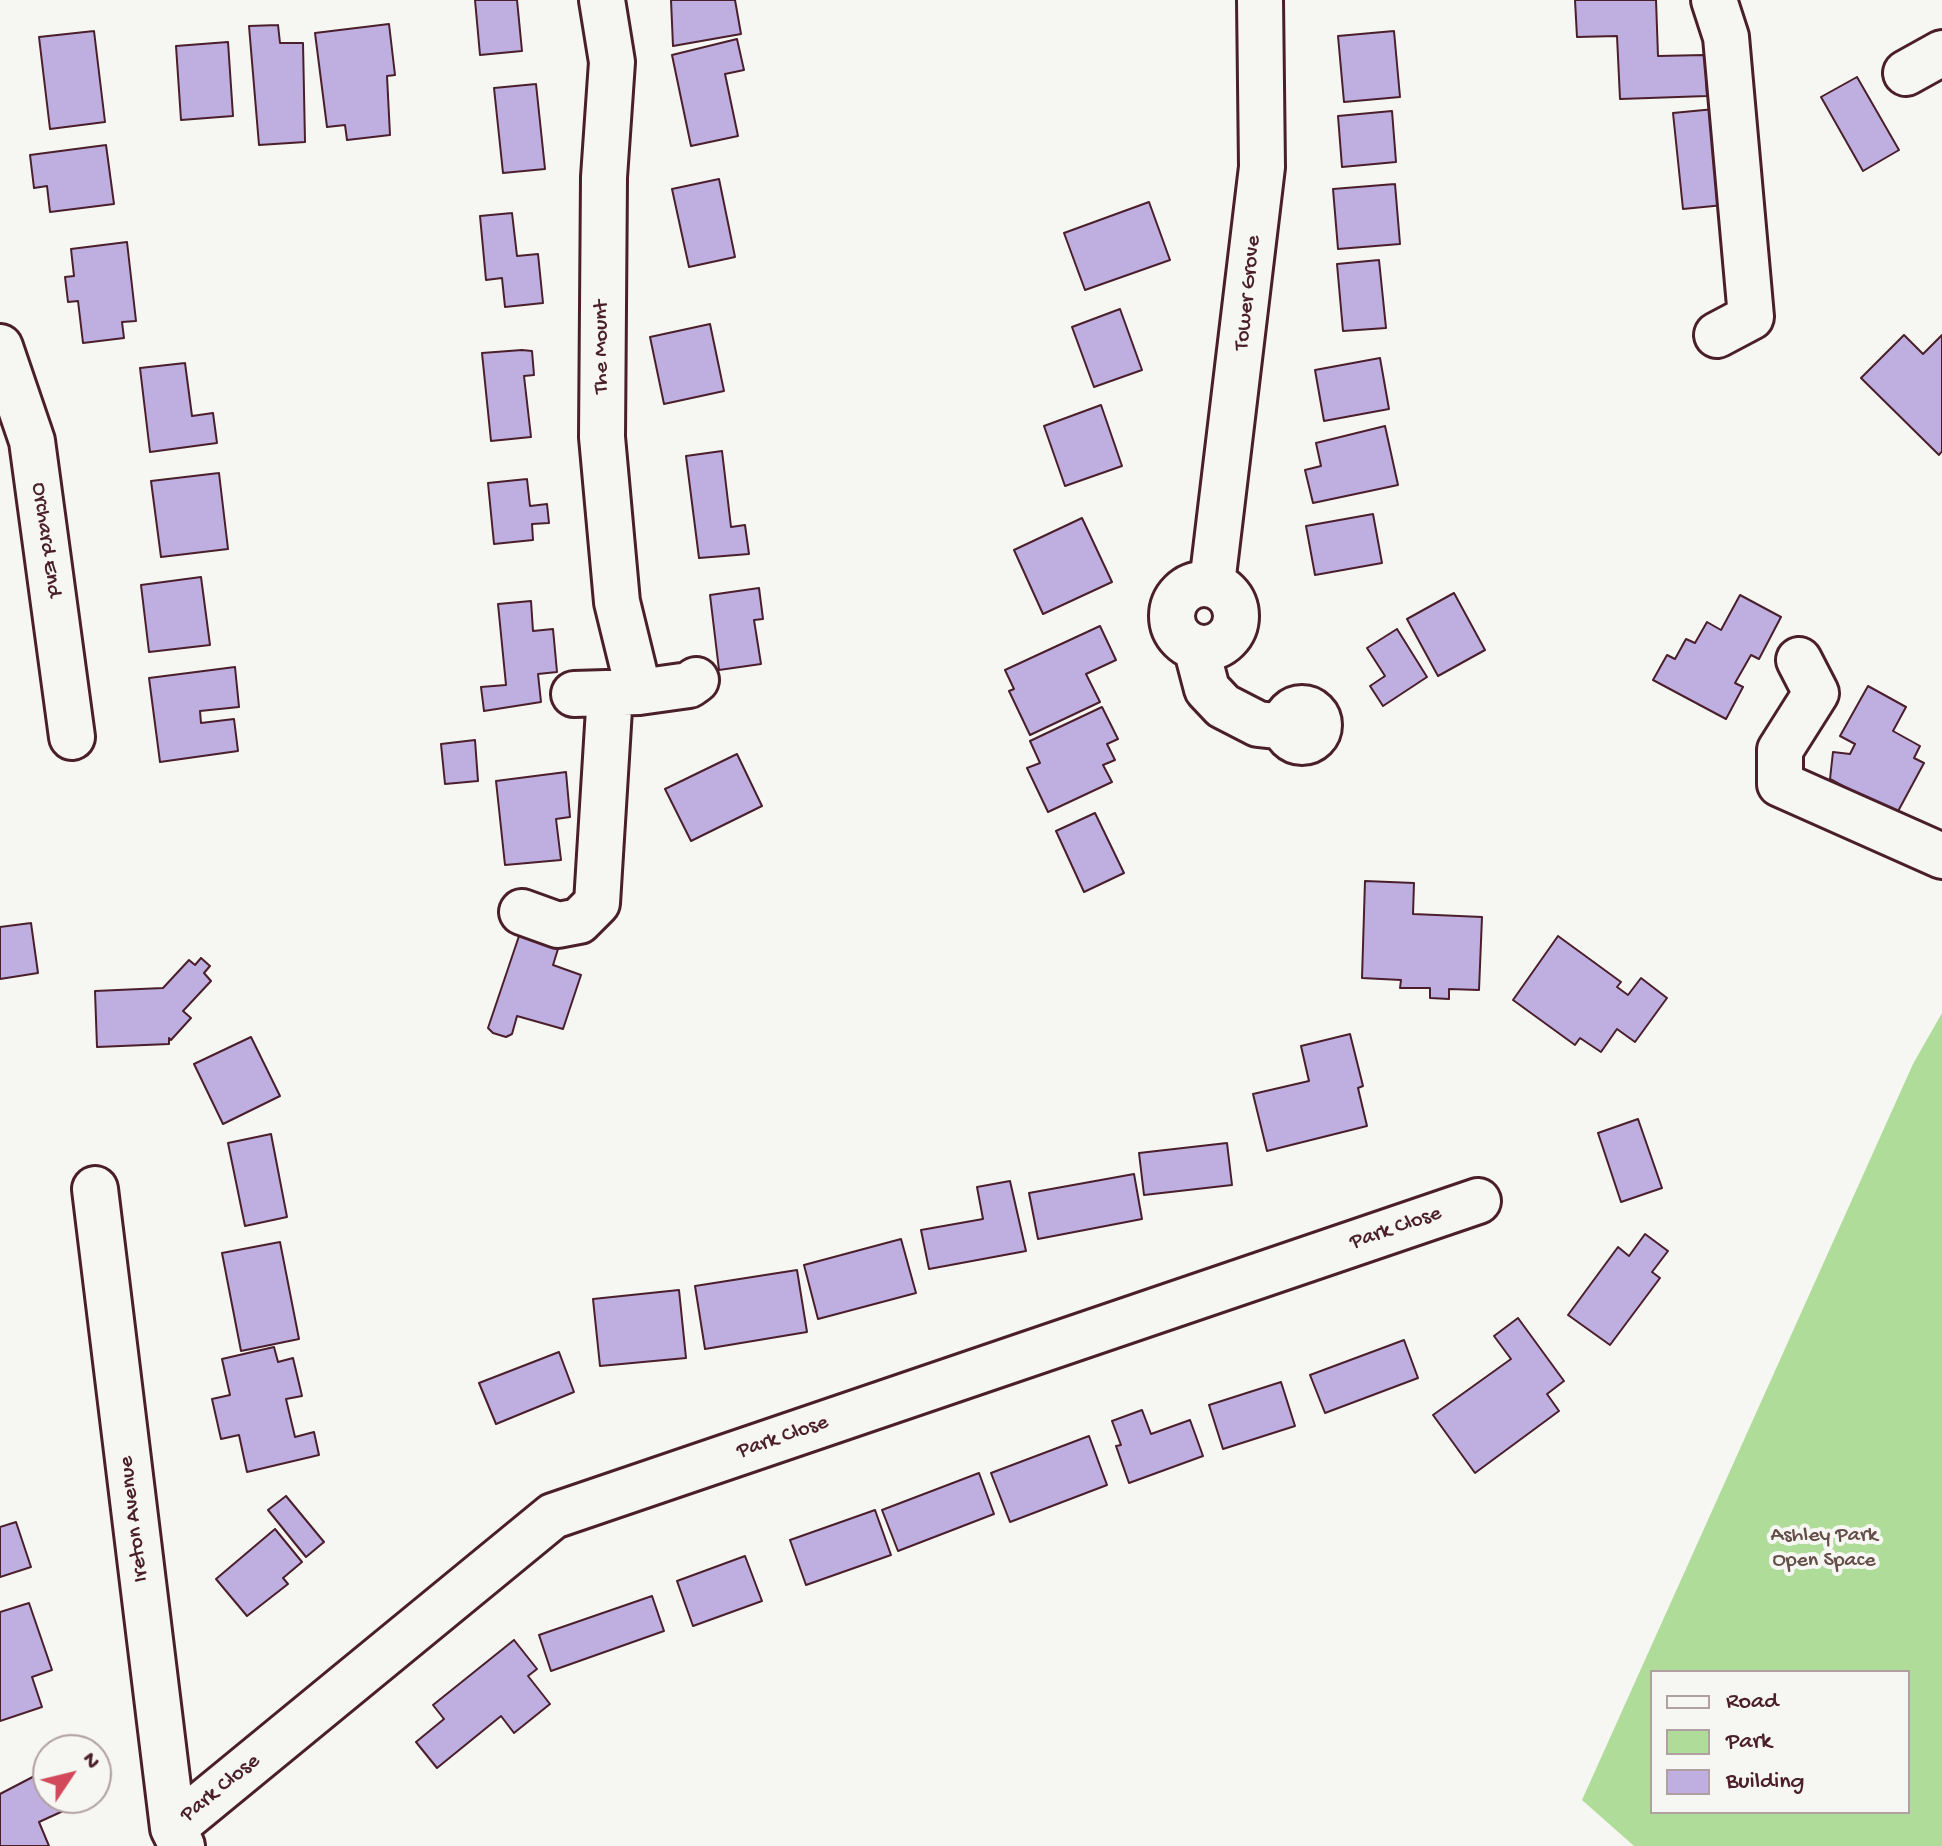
<!DOCTYPE html>
<html>
<head>
<meta charset="utf-8">
<style>
	body { margin:0 }
	#map { position:relative; width:1942px; height:1846px; overflow:hidden; background:#f6f6f2; font-family:"Gochi Hand",sans-serif }
	canvas { display:block }
	.legend { position:absolute; left:1650px; top:1670px; width:260px; height:144px; box-sizing:border-box; background:#f6f6f2; border:2px solid #b1a0a2; margin:0; padding:10px 14px; list-style:none; font-size:24px; color:#4a1f2b }
	.legend li { display:flex; align-items:center; gap:16px; height:40px }
	.legend b { width:40px; border:2px solid #b1a0a2 }
	.north { position:absolute; left:32px; top:1734px; width:80px; height:80px; box-sizing:border-box; background:#f6f6f2; border:2px solid #b1a0a2; border-radius:50%; rotate:55deg; font-size:22px; font-weight:700; line-height:32px; text-align:center; color:#4a1f2b }
	.north::after { content:''; display:block; margin:auto; width:28px; height:36px; background:#d1495b; clip-path:polygon(50% 0,100% 100%,50% 72%,0 100%) }
</style>
</head>
<body>
<div id="map">
<canvas width="1942" height="1846"></canvas>
<ul class="legend">
<li><b style="height:10px;background:#f6f6f2"></b>Road</li>
<li><b style="height:22px;background:#b0dc9a"></b>Park</li>
<li><b style="height:22px;background:#bfafe0"></b>Building</li>
</ul>
<div class="north">N</div>
</div>
<script>
const g = document.querySelector('canvas').getContext('2d');
g.lineJoin = 'round';
function paint(path, color) {
  g.fillStyle = color;
  g.fill(path, 'evenodd');
}
function poly(rows) {
  const path = new Path2D();
  for (const r of rows) {
    if (r.length === 3) {
      path.moveTo(r[0] + r[2], r[1]);
      path.arc(r[0], r[1], r[2], 0, 2 * Math.PI);
      continue;
    }
    path.moveTo(r[0], r[1]);
    for (let i = 2; i < r.length; i += 2) path.lineTo(r[i], r[i + 1]);
  }
  return path;
}
function strokePath(path, color, width, dash) {
  g.strokeStyle = color;
  g.lineWidth = width;
  g.lineCap = dash ? 'butt' : 'round';
  g.setLineDash(dash || []);
  g.stroke(path);
}
function drawText(font, color, halo, rows, align = 'center') {
  g.font = font + ' "Gochi Hand",sans-serif';
  g.lineWidth = 8;
  g.setLineDash([]);
  g.textBaseline = 'middle';
  g.strokeStyle = halo;
  g.fillStyle = color;
  for (const [text, x, y, turn = 0] of rows) {
    g.save();
    g.translate(x, y);
    g.rotate((+turn || 0) * Math.PI / 180);
    g.textAlign = isNaN(turn) ? turn : align;
    if (halo) g.strokeText(text, 0, 0);
    g.fillText(text, 0, 0);
    g.restore();
  }
}
const green = poly([
	[1942,1013,1942,1846,1634,1846,1582,1800,1913,1064],
	[1652,1672,1908,1672,1908,1812,1652,1812]
]);
const building = poly([
	[475,0,517,0,522,51,480,55,475,0],
	[671,0,735,0,741,34,673,46,671,0],
	[1575,0,1656,0,1658,56,1705,55,1707,96,1620,99,1617,36,1577,37,1575,0],
	[389,24,395,75,387,76,390,135,347,140,345,125,327,127,315,33,389,24],
	[278,25,280,43,303,43,305,142,259,145,249,26,278,25],
	[94,31,105,122,50,129,39,37,94,31],
	[1394,31,1400,97,1344,102,1338,36,1394,31],
	[737,39,744,70,725,74,738,136,691,146,672,55,737,39],
	[228,42,233,116,181,120,176,46,228,42],
	[1857,77,1899,150,1863,171,1821,97,1857,77],
	[536,84,545,169,503,173,494,88,536,84],
	[1725,108,1734,204,1683,209,1673,113,1725,108],
	[1392,111,1396,162,1342,167,1338,116,1392,111],
	[106,145,114,204,50,212,47,186,34,188,30,155,106,145],
	[719,179,735,257,689,267,672,189,719,179],
	[1395,184,1400,244,1338,249,1333,189,1395,184],
	[1149,202,1170,260,1085,290,1064,233,1149,202],
	[512,213,517,256,538,254,543,303,505,307,502,278,486,280,480,216,512,213],
	[127,242,136,321,122,322,124,338,83,343,78,301,68,302,65,277,74,276,71,249,127,242],
	[1379,260,1386,328,1343,331,1337,264,1379,260],
	[1120,309,1142,370,1094,387,1072,327,1120,309],
	[710,324,724,391,664,404,650,337,710,324],
	[1904,335,1923,354,1942,335,1942,451,1939,455,1861,378,1904,335],
	[522,350,532,351,534,375,524,376,531,437,491,441,482,353,522,350],
	[1380,358,1389,409,1324,421,1315,370,1380,358],
	[185,363,192,416,213,413,217,443,150,452,140,368,185,363],
	[1101,405,1122,466,1065,486,1044,426,1101,405],
	[1385,426,1398,485,1313,503,1305,470,1321,466,1316,443,1385,426],
	[722,451,731,527,745,525,749,554,699,558,686,456,722,451],
	[219,473,228,549,161,557,151,481,219,473],
	[527,479,530,506,547,504,549,523,532,524,533,540,494,544,488,483,527,479],
	[1373,514,1382,563,1315,575,1306,526,1373,514],
	[1082,518,1112,582,1043,614,1014,550,1082,518],
	[201,577,210,645,149,652,141,585,201,577],
	[759,588,763,619,754,620,761,664,719,670,710,595,759,588],
	[1454,593,1485,650,1438,676,1407,619,1454,593],
	[1740,595,1781,617,1759,659,1751,655,1735,683,1743,687,1726,719,1653,680,1667,655,1675,659,1686,639,1695,643,1707,622,1721,630,1740,595],
	[531,601,533,631,553,629,557,672,538,674,541,702,484,711,481,687,506,685,498,604,531,601],
	[1100,626,1116,660,1086,674,1100,702,1030,735,1009,691,1014,689,1005,670,1100,626],
	[1397,629,1427,677,1383,706,1370,686,1385,676,1367,648,1397,629],
	[235,667,239,707,200,711,201,723,234,719,238,751,160,762,149,678,235,667],
	[1868,686,1906,707,1893,731,1920,746,1914,758,1924,763,1896,815,1830,779,1833,752,1850,754,1855,744,1840,736,1868,686],
	[1102,707,1118,739,1107,744,1115,760,1103,765,1112,782,1048,812,1027,768,1040,763,1030,741,1102,707],
	[475,740,478,781,445,784,441,744,475,740],
	[737,754,762,806,691,841,665,789,737,754],
	[566,772,570,817,556,819,561,860,505,865,496,781,566,772],
	[1095,813,1124,873,1084,892,1056,831,1095,813],
	[1365,881,1414,883,1413,914,1482,917,1479,990,1449,989,1449,999,1430,998,1430,988,1400,988,1401,980,1362,978,1365,881],
	[31,923,38,973,0,979,0,927,31,923],
	[519,936,558,949,553,965,581,975,563,1029,517,1016,512,1034,506,1037,493,1033,488,1028,519,936],
	[1558,936,1621,982,1617,987,1628,995,1641,978,1667,998,1635,1042,1617,1029,1601,1052,1580,1038,1575,1045,1513,1000,1558,936],
	[201,958,210,966,204,973,211,981,183,1011,191,1018,171,1040,169,1038,169,1044,97,1047,95,991,163,988,189,960,195,965,201,958],
	[1350,1034,1363,1086,1358,1088,1367,1126,1267,1151,1253,1094,1309,1081,1301,1046,1350,1034],
	[251,1037,280,1096,223,1124,194,1064,251,1037],
	[1638,1119,1662,1188,1621,1202,1598,1133,1638,1119],
	[271,1134,287,1217,245,1226,228,1143,271,1134],
	[1227,1143,1232,1185,1144,1195,1139,1153,1227,1143],
	[1134,1174,1142,1219,1038,1239,1029,1193,1134,1174],
	[1010,1181,1026,1251,929,1269,921,1230,983,1219,977,1187,1010,1181],
	[1645,1234,1668,1251,1652,1272,1660,1278,1610,1345,1568,1315,1618,1247,1629,1256,1645,1234],
	[901,1239,916,1293,818,1319,804,1265,901,1239],
	[280,1242,299,1339,241,1351,222,1253,280,1242],
	[797,1270,807,1332,705,1349,695,1286,797,1270],
	[679,1290,686,1358,600,1366,593,1299,679,1290],
	[1518,1318,1564,1381,1547,1394,1559,1411,1475,1473,1433,1415,1511,1359,1494,1336,1518,1318],
	[1404,1340,1418,1378,1325,1413,1310,1375,1404,1340],
	[274,1347,278,1362,293,1358,302,1396,286,1399,295,1437,314,1432,319,1455,247,1472,239,1435,221,1439,212,1399,230,1395,222,1359,274,1347],
	[559,1352,574,1392,496,1424,479,1383,559,1352],
	[1281,1382,1295,1426,1223,1449,1209,1405,1281,1382],
	[1142,1410,1151,1434,1190,1420,1203,1456,1129,1483,1116,1446,1121,1445,1112,1421,1142,1410],
	[1089,1436,1107,1485,1010,1522,991,1473,1089,1436],
	[979,1473,994,1514,898,1551,882,1510,979,1473],
	[286,1496,324,1542,306,1557,268,1510,286,1496],
	[875,1510,891,1555,806,1585,790,1540,875,1510],
	[16,1522,31,1567,0,1577,0,1527,16,1522],
	[275,1529,302,1562,283,1578,288,1584,247,1616,216,1579,275,1529],
	[745,1556,762,1601,693,1626,677,1581,745,1556],
	[652,1596,664,1631,551,1671,539,1635,652,1596],
	[29,1603,52,1670,32,1677,42,1707,0,1721,0,1612,29,1603],
	[514,1640,537,1669,528,1676,550,1704,514,1733,501,1716,437,1768,416,1742,444,1719,433,1705,514,1640],
	[48,1769,48,1798,70,1798,74,1806,39,1822,49,1846,0,1846,0,1794,48,1769]
]);
const minor = poly([
	[602,0,612,62,604,177,602,437,617,602,639,692],
	[1714,0,1726,37,1751,317,1717,335],
	[1906,73,1942,53],
	[0,347,32,441,72,737],
	[1204,616,32],
	[1212,584,1262,167,1260,0],
	[1196,647,1207,689,1223,706,1258,724,1285,727],
	[1799,660,1816,693,1780,750,1780,784,1942,856],
	[574,694,639,692,689,685,696,680],
	[1302,725,17],
	[522,912,558,925,579,921,597,903,610,693],
	[95,1189,173,1828,182,1846],
	[173,1828,553,1516,1478,1201]
]);
const streetNames = [
	["Tower Grove",1249,293,-84],
	["The Mount",603,347,-90],
	["Orchard End",45,540,82],
	["Park Close",1396,1229,-19],
	["Park Close",783,1438,-19],
	["Ireton Avenue",135,1519,-97],
	["Park Close",221,1789,-39]
];
const parkNames = [
	["Ashley Park",1824,1537],
	["Open Space",1824,1562]
];
paint(green, '#b0dc9a');
paint(building, '#bfafe0');
strokePath(building, '#4a1f2b', 2);
strokePath(minor, '#4a1f2b', 50);
strokePath(minor, '#f6f6f2', 44);
drawText('22px', '#4a1f2b', '#f6f6f2', streetNames);
drawText('22px', '#644e47', '#f6f6f2', parkNames);
</script>
</body>
</html>
